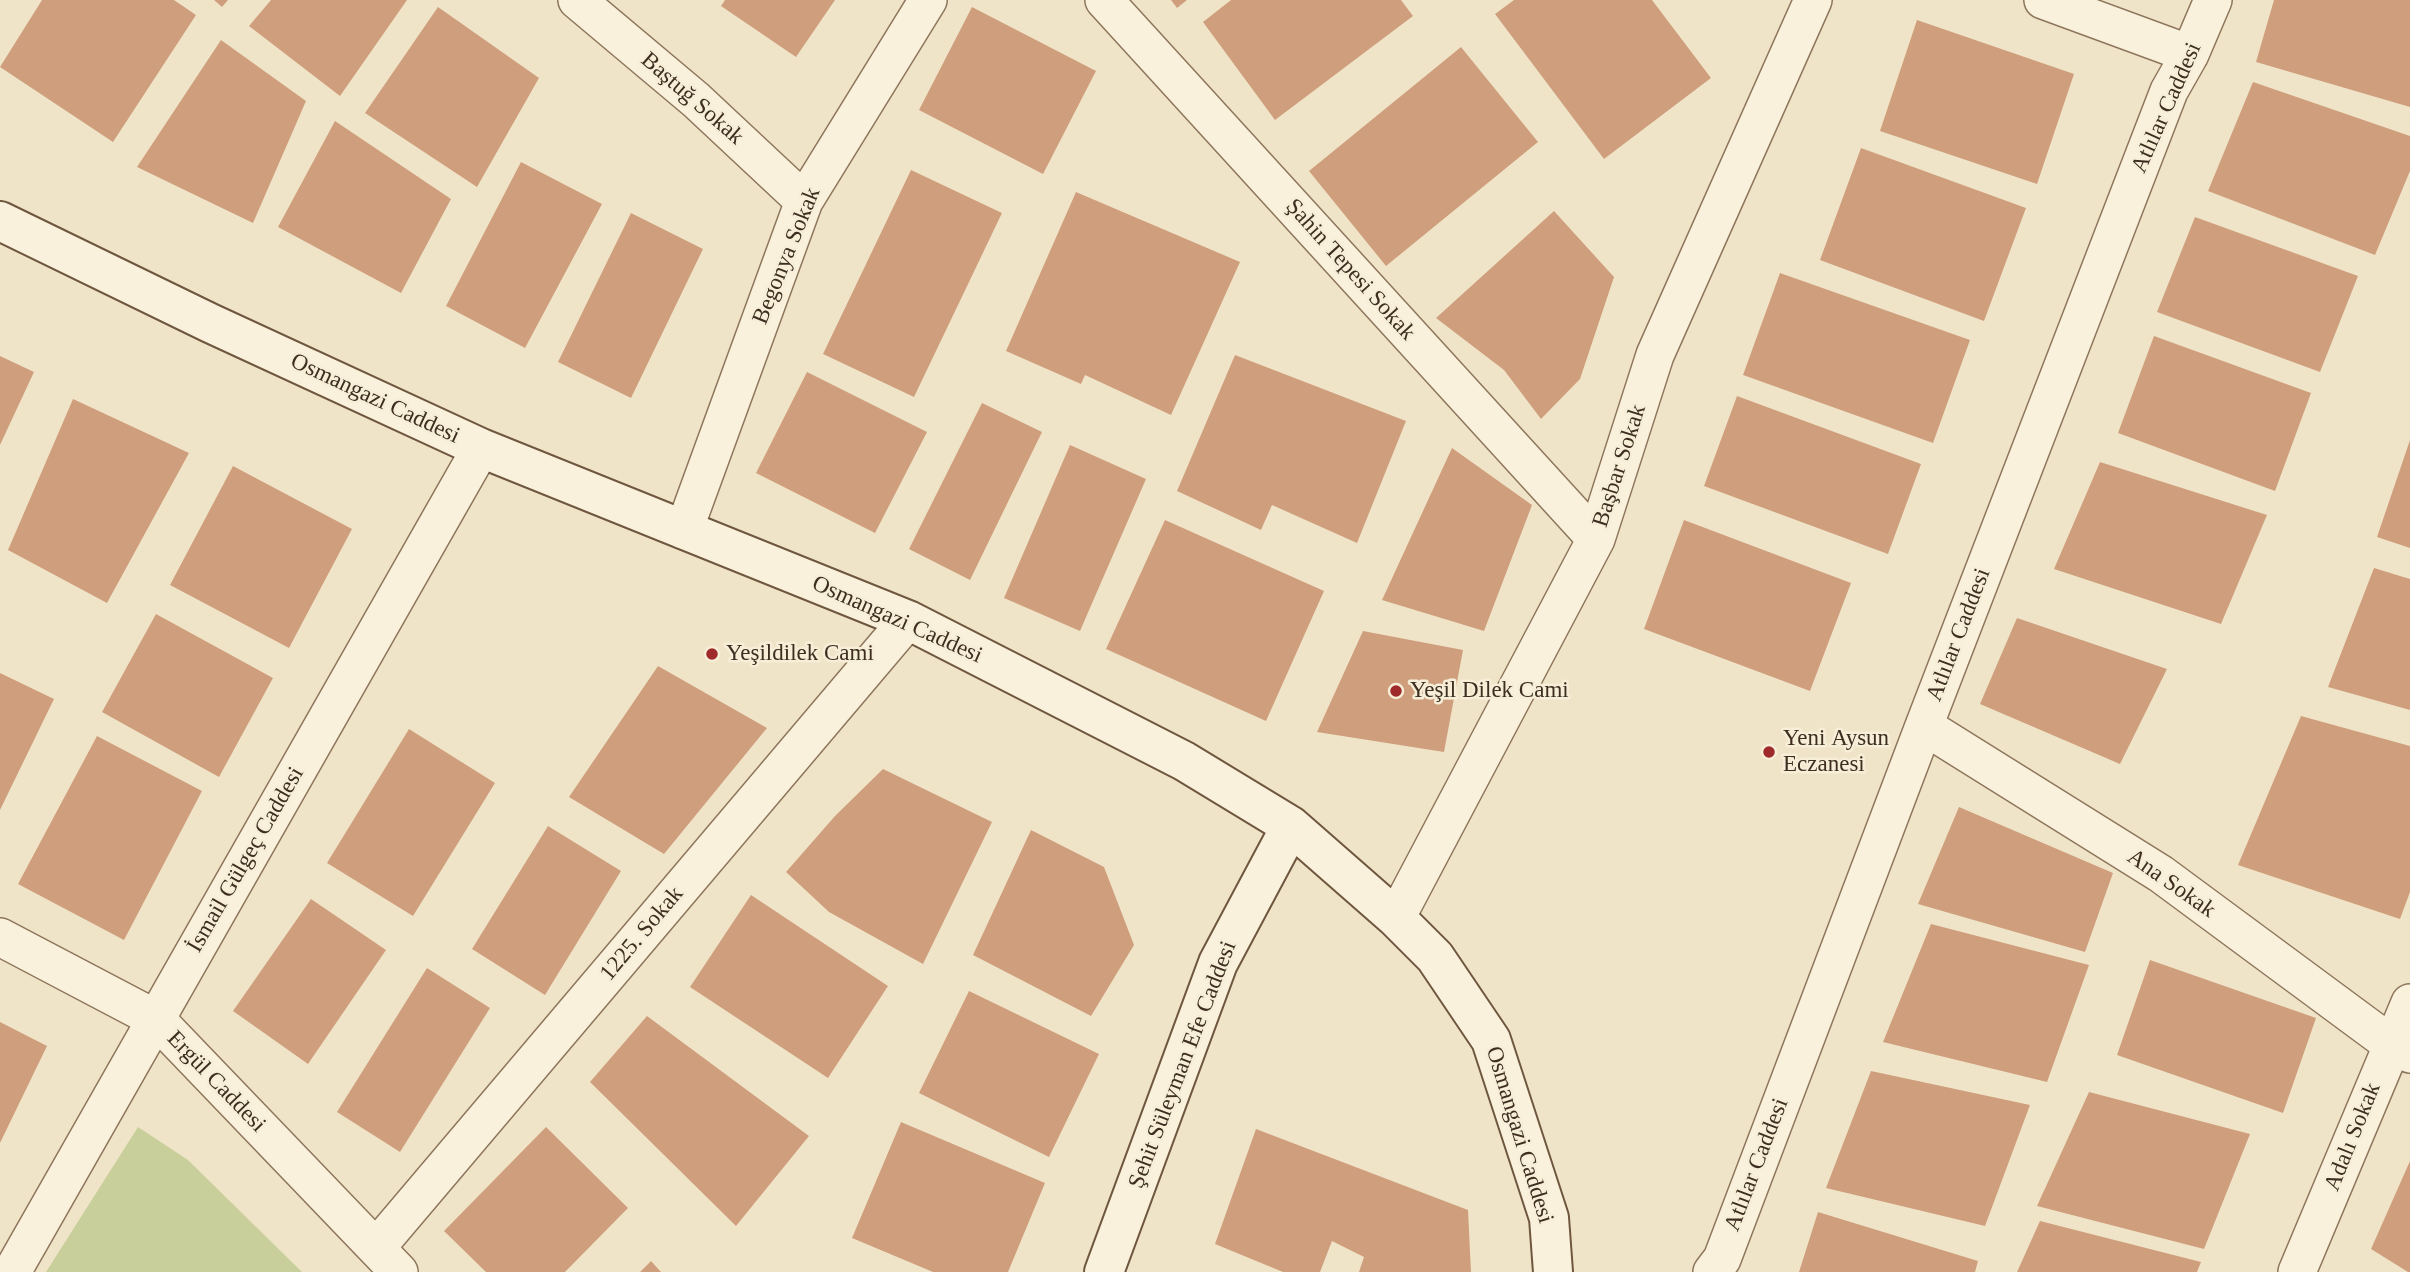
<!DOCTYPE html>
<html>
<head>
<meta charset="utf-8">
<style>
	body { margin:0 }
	canvas { display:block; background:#f0e4c8 }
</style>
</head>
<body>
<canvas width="2410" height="1272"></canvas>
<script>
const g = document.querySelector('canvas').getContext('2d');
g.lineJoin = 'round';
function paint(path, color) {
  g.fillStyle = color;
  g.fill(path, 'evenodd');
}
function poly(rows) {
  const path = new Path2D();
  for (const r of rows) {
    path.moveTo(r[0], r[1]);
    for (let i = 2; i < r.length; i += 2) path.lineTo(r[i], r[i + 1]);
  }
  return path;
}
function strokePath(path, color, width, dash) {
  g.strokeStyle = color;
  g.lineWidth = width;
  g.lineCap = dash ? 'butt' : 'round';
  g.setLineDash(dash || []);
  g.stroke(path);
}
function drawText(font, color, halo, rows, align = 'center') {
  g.font = font + ' Georgia,serif';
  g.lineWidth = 5;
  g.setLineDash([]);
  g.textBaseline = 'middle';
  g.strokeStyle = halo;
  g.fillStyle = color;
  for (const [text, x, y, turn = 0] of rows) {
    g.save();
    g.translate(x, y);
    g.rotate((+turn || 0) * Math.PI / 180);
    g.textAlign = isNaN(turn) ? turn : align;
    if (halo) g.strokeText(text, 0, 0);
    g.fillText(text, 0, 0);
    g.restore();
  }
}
const green = poly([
	[138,1127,188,1160,302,1272,46,1272]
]);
const building = poly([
	[42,0,174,0,196,15,113,142,0,67],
	[214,0,228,0,222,7],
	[271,0,407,0,340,96,249,26],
	[725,0,835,0,796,57,721,6],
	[1171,0,1187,0,1177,8],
	[1231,0,1401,0,1413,16,1275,120,1203,22],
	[1514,0,1652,0,1711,78,1604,159,1495,14],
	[2274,0,2410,0,2410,107,2256,62],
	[438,7,539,78,477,187,365,113],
	[972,7,1096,71,1043,174,919,110],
	[1917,20,2074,74,2037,184,1880,131],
	[221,40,306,101,253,223,137,167],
	[1461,47,1538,142,1386,266,1309,171],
	[2253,82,2410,136,2410,171,2375,255,2208,191],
	[335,121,451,199,401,293,278,227],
	[1861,148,2026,208,1984,321,1820,260],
	[521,162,602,204,525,348,446,306],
	[911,170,1002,213,914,397,823,354],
	[1076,192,1240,262,1171,415,1085,375,1081,384,1006,351],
	[1554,211,1614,277,1580,379,1541,419,1504,370,1436,318],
	[631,213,703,249,631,398,558,362],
	[2195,217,2358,276,2320,372,2157,312],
	[1780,273,1970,340,1933,443,1743,375],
	[2154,336,2311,393,2275,491,2118,433],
	[1235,355,1406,421,1357,543,1272,505,1261,530,1177,491],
	[0,356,34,372,0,445],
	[807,372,927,432,875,533,756,473],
	[1737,396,1921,464,1888,554,1704,486],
	[73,399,189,453,107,603,8,550],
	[982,403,1042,432,970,580,909,549],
	[2410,440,2410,548,2377,537],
	[1070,445,1146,479,1080,631,1004,598],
	[1452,448,1532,505,1484,631,1382,600],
	[2100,462,2267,515,2221,624,2054,569],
	[233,466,352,529,289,648,170,585],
	[1165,520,1324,591,1266,721,1106,649],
	[1684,520,1851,583,1810,691,1644,629],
	[2374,568,2410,579,2410,710,2328,687],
	[156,614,273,678,219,777,102,712],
	[2017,618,2167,669,2120,764,1980,704],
	[1363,631,1463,650,1444,752,1317,732],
	[658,666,767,728,664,854,569,797],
	[0,673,54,699,0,810],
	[2301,716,2410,746,2410,892,2400,919,2238,865],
	[409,729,495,783,413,916,327,863],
	[97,736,202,791,124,940,18,884],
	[883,769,992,822,923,964,829,912,786,872,835,816],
	[1959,807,2113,873,2085,952,1918,904],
	[548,826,621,871,545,995,472,949],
	[1031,830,1104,867,1134,945,1091,1016,973,955],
	[751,895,888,986,828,1078,690,987],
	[311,899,386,950,308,1064,233,1011],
	[1931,924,2089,965,2047,1082,1883,1042],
	[2150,960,2316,1018,2283,1113,2117,1055],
	[427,968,490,1008,400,1152,337,1112],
	[969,991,1099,1054,1049,1157,919,1093],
	[647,1016,809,1136,736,1226,590,1082],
	[0,1022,47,1046,0,1143],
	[1871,1071,2030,1105,1985,1226,1826,1188],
	[2089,1092,2250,1134,2204,1249,2037,1206],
	[901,1122,1045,1183,1008,1272,933,1272,852,1238],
	[546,1127,628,1208,565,1272,486,1272,444,1231],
	[1256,1129,1468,1210,1471,1272,1359,1272,1364,1257,1332,1241,1320,1272,1283,1272,1215,1244],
	[2410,1161,2410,1272,2408,1272,2371,1249],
	[1818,1212,1978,1261,1975,1272,1799,1272],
	[2040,1221,2201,1262,2197,1272,2017,1272],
	[651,1261,661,1272,640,1272]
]);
const street = poly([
	[577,0,696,100,804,201],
	[1104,0,1596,539],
	[2043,0,2190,54],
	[684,530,804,201,928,0],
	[1924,726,2161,874,2391,1044,2410,1054],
	[1396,918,1596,539,1655,355,1813,0],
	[0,937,156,1019,399,1272],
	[376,1248,908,620],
	[12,1272,481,448],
	[1712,1272,1722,1259,1924,726,2169,91,2190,54,2213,0],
	[2297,1272,2410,1003]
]);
const secondary = poly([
	[0,221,210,323,481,448,908,620,1184,761,1291,826,1396,918,1435,957,1491,1040,1549,1218,1553,1272],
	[1104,1272,1218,963,1291,826]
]);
const markers = [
	[712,654,7,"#9e2a2b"],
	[1396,691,7,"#9e2a2b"],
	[1769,752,7,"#9e2a2b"]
];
const streetNames = [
	["Baştuğ Sokak",692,99,41],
	["Atlılar Caddesi",2167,108,-66],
	["Begonya Sokak",787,256,-68],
	["Şahin Tepesi Sokak",1350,270,48],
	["Osmangazi Caddesi",375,399,25],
	["Başbar Sokak",1620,466,-72],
	["Osmangazi Caddesi",897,620,24],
	["Atlılar Caddesi",1959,635,-69],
	["İsmail Gülgeç Caddesi",246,860,-60],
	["Ana Sokak",2171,884,35],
	["1225. Sokak",642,934,-50],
	["Şehit Süleyman Efe Caddesi",1183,1065,-69],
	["Ergül Caddesi",216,1082,46],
	["Osmangazi Caddesi",1519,1135,73],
	["Adalı Sokak",2353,1137,-68],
	["Atlılar Caddesi",1757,1165,-69]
];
const poiNames = [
	["Yeşildilek Cami",726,654],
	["Yeşil Dilek Cami",1410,691],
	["Yeni Aysun",1783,739],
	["Eczanesi",1783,765]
];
paint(green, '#c9cf9b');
paint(building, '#cf9f7d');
strokePath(street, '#8d765c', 40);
strokePath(secondary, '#6f573f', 42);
strokePath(street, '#faf1dc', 37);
strokePath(secondary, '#faf1dc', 38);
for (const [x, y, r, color] of markers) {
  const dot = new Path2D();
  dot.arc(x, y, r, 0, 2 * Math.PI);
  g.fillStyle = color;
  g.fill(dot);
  strokePath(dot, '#f7eed8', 2.5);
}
drawText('23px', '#3d2e20', '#f7eed8', streetNames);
drawText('23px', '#3d2e20', '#f7eed8', poiNames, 'left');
</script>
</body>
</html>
